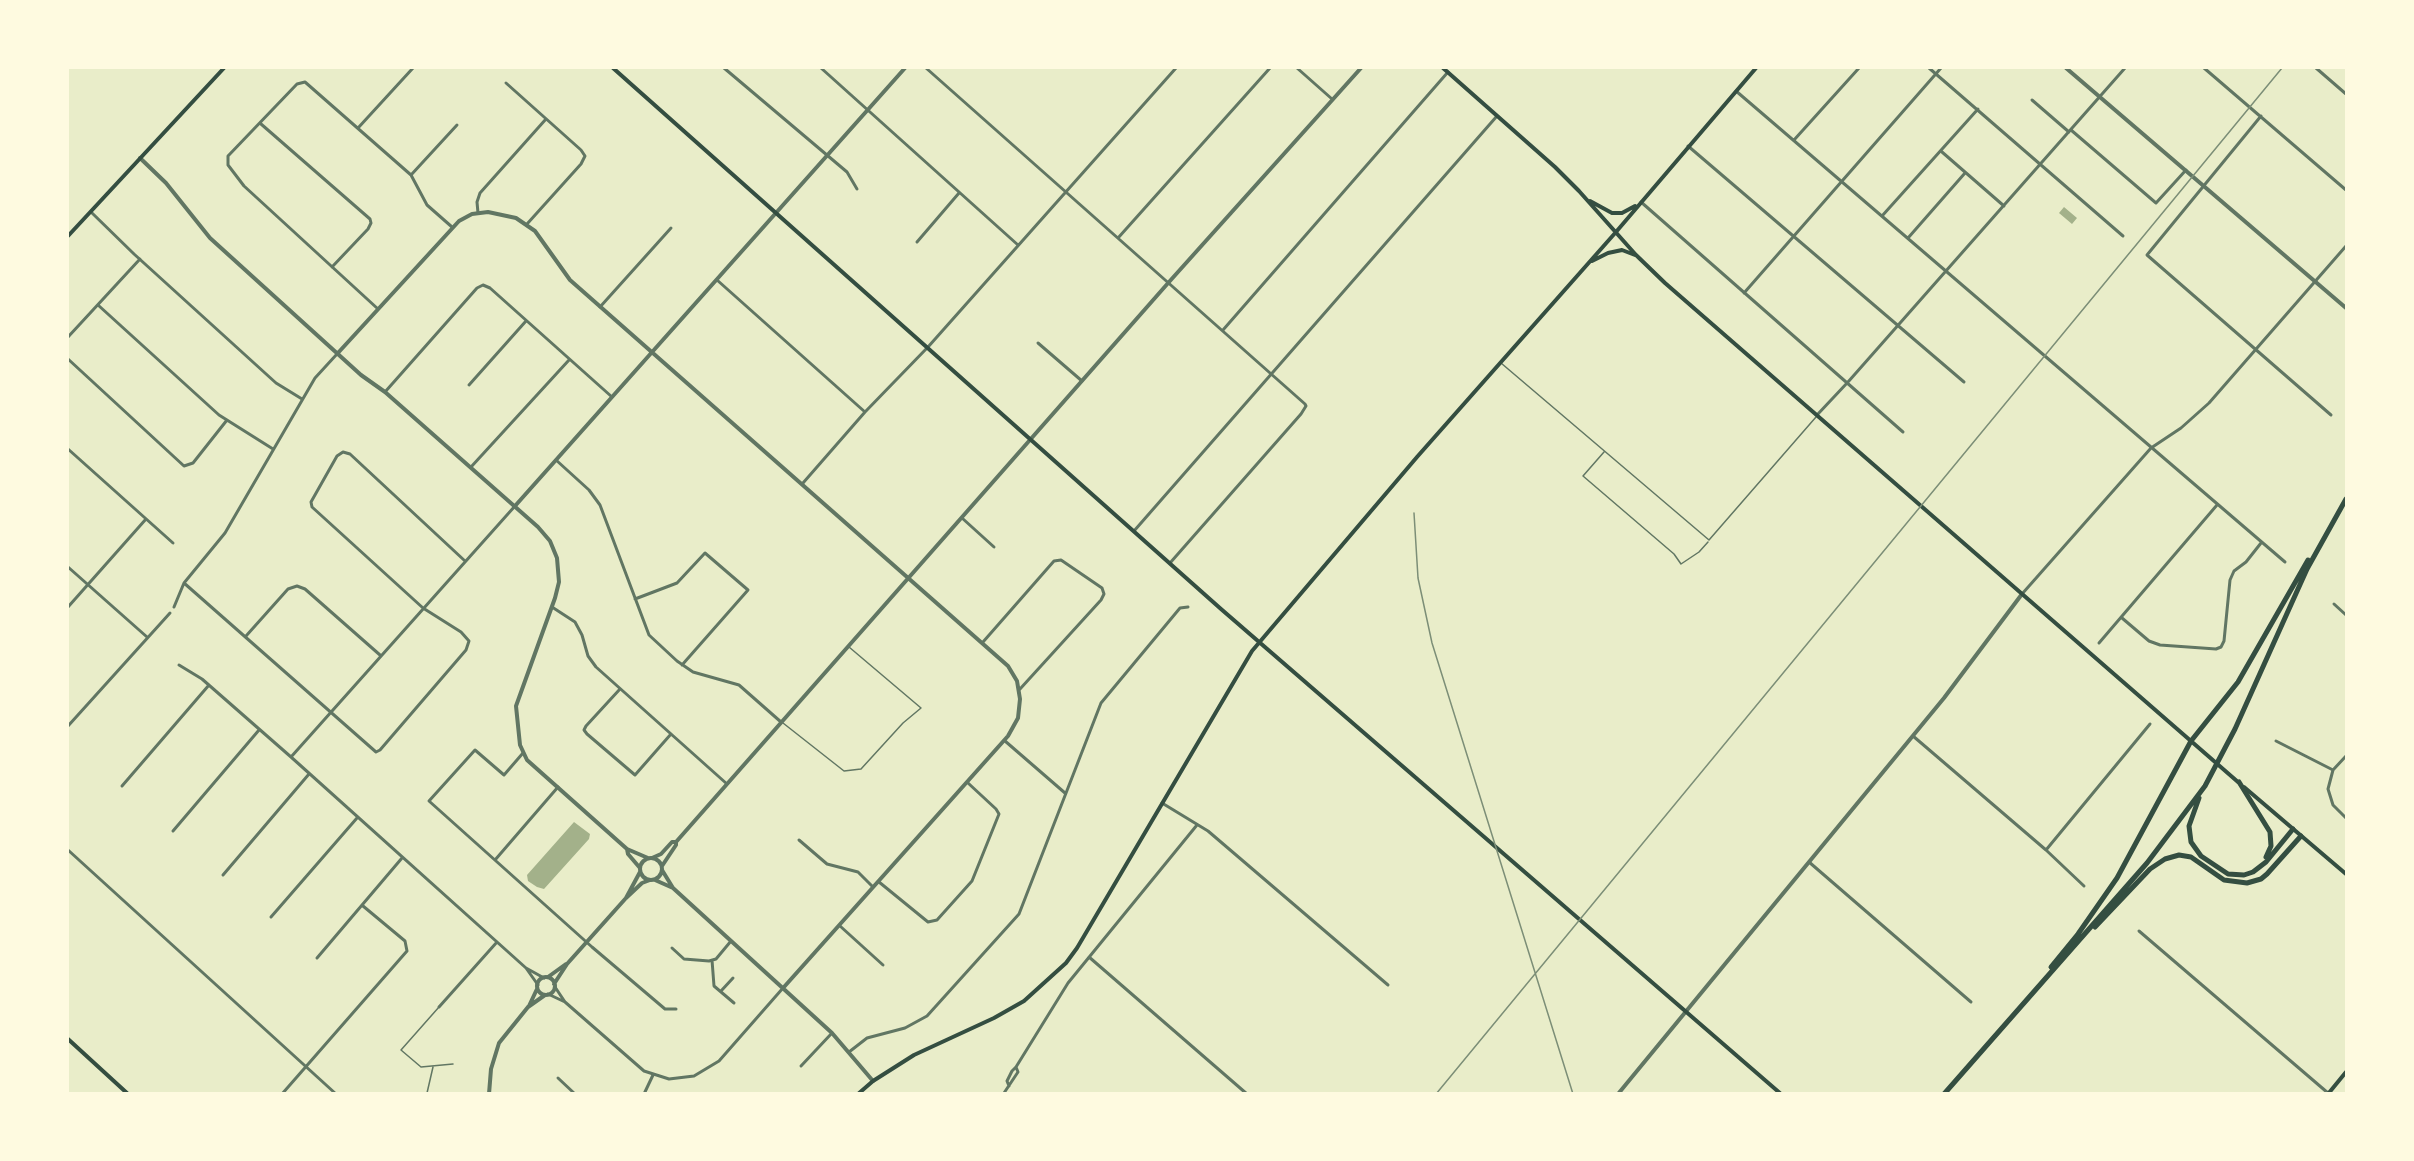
<!DOCTYPE html>
<html>
<head>
<meta charset="utf-8">
<style>
	body { margin:0 }
	#map { position:relative; width:2414px; height:1161px; overflow:hidden; background:#e9edc9; font-family:"Archivo Narrow",sans-serif }
	canvas { display:block }
	.frame { position:absolute; inset:0; border:69px solid #fefae0; pointer-events:none }
</style>
</head>
<body>
<div id="map">
<canvas width="2414" height="1161"></canvas>
<div class="frame"></div>
</div>
<script>
const g = document.querySelector('canvas').getContext('2d');
g.lineJoin = 'round';
function paint(path, color) {
  g.fillStyle = color;
  g.fill(path, 'evenodd');
}
function poly(rows) {
  const path = new Path2D();
  for (const r of rows) {
    if (r.length === 3) {
      path.moveTo(r[0] + r[2], r[1]);
      path.arc(r[0], r[1], r[2], 0, 2 * Math.PI);
      continue;
    }
    path.moveTo(r[0], r[1]);
    for (let i = 2; i < r.length; i += 2) path.lineTo(r[i], r[i + 1]);
  }
  return path;
}
function strokePath(path, color, width, dash) {
  g.strokeStyle = color;
  g.lineWidth = width;
  g.lineCap = dash ? 'butt' : 'round';
  g.setLineDash(dash || []);
  g.stroke(path);
}
const water = poly([
	[2064,207,2077,218,2072,224,2059,213],
	[574,822,590,834,589,839,544,889,537,887,528,881,527,875]
]);
const service = poly([
	[1501,363,1709,540,1816,417],
	[1604,452,1583,476,1674,554,1681,564,1699,552,1708,542],
	[783,723,844,771,861,769,903,723,921,708,849,647],
	[439,1007,401,1050,421,1067,453,1064],
	[427,1093,433,1067]
]);
const minor = poly([
	[724,68,847,172,857,189],
	[821,68,1018,245],
	[926,68,1305,404,1306,406,1301,414,1170,563],
	[1297,68,1332,99],
	[1929,68,2123,236],
	[2204,68,2346,190],
	[2316,68,2346,94],
	[506,83,581,150,585,156,581,164,527,224],
	[1736,91,2285,562],
	[2032,100,2069,132],
	[2261,116,2147,255,2331,415],
	[261,124,370,219,371,223,368,229,332,267],
	[358,128,413,68],
	[2071,130,2156,203,2186,170],
	[1794,140,1859,68],
	[1688,146,1964,382],
	[1942,152,2004,206],
	[411,175,457,125],
	[1641,202,1903,432],
	[91,212,134,254,276,383,302,399],
	[478,213,477,202,480,193,546,119],
	[1882,216,1978,109],
	[1118,238,1270,68],
	[1908,238,1965,173],
	[917,242,959,193],
	[717,280,865,412],
	[1744,293,1941,68],
	[98,305,219,415,273,449],
	[600,307,671,228],
	[378,309,244,186,228,165,228,156,297,84,305,82,411,175,427,205,452,227],
	[1223,330,1448,72],
	[68,337,140,259],
	[1038,343,1082,381],
	[337,354,315,378,225,533,184,583,376,752,380,750,466,650,469,641,461,632,423,608,312,507,311,502,337,456,343,452,350,454,465,561],
	[68,359,184,466,193,463,227,420],
	[469,385,526,321],
	[385,392,477,288,483,285,490,288,612,397],
	[1817,415,1848,382,2125,68],
	[68,449,173,543],
	[556,460,589,490,600,505,649,635,677,661,693,672,739,685,781,722],
	[471,467,569,360],
	[803,483,865,412,928,347,1176,68],
	[962,518,994,547],
	[1134,531,1497,116],
	[68,567,147,637],
	[2022,594,2151,448,2181,428,2209,403,2346,246],
	[635,599,677,583,705,553,748,590,682,665],
	[2334,604,2346,615],
	[68,607,146,519],
	[174,607,184,583],
	[552,607,575,622,582,635,588,656,596,667,727,784],
	[2122,618,2149,641,2160,645,2216,649,2221,647,2224,641,2230,580,2234,571,2246,562,2261,543],
	[246,636,288,589,297,586,305,589,380,655],
	[983,642,1054,561,1061,560,1102,588,1104,594,1101,600,1020,689],
	[2099,643,2217,505],
	[179,665,202,679,291,757,526,968,538,985],
	[620,689,586,726,584,730,587,734,635,775,671,734],
	[68,726,170,613],
	[1913,736,2046,850,2084,886],
	[1005,741,1065,793],
	[2276,741,2333,770],
	[523,753,504,775,475,750,429,801,592,947,665,1009,676,1009],
	[2346,756,2333,770,2328,789,2333,805,2346,818],
	[291,757,515,506],
	[122,786,209,685],
	[1162,803,1208,831,1388,985],
	[173,831,259,730],
	[799,840,827,864,858,872,873,887],
	[68,850,336,1094],
	[2046,850,2150,724],
	[495,860,558,787],
	[1809,862,1971,1002],
	[223,875,309,774],
	[879,882,928,922,937,920,972,881,999,814,996,809,968,783],
	[271,917,357,818],
	[840,926,883,965],
	[2139,931,2328,1093],
	[672,948,684,959,709,961,716,959,731,941],
	[1089,957,1247,1094],
	[317,958,402,858],
	[712,960,714,986,734,1003],
	[526,968,544,978],
	[555,987,565,1002,644,1071,669,1079,694,1076,719,1061,783,988],
	[721,991,733,978],
	[548,994,565,1002],
	[439,1007,497,942],
	[849,1052,867,1038,905,1028,927,1016,1019,914,1101,703,1180,608,1188,607],
	[801,1066,832,1033],
	[558,1078,575,1094],
	[1009,1086,1007,1081,1012,1071,1016,1067,1068,983,1197,825],
	[1004,1093,1018,1072,1016,1067],
	[282,1094,407,951,405,941,363,906],
	[644,1094,653,1075]
]);
const tertiary = poly([
	[2066,68,2346,308],
	[140,158,166,183,210,238,361,375,385,392,538,527,550,541,557,558,559,582,555,598,516,706,520,745,527,760,627,849,628,854,640,868],
	[337,354,459,221,472,214,488,212,516,218,535,231,570,280,1008,666,1017,681,1020,699,1018,718,1008,736,784,987],
	[515,506,905,68],
	[627,849,648,858],
	[651,869,11],
	[652,858,661,854,672,842,676,842,1169,282,1361,68],
	[662,866,676,845,676,842],
	[662,870,673,888,832,1033,873,1081],
	[655,880,673,888],
	[626,898,640,872],
	[548,977,566,964],
	[546,986,9],
	[554,984,567,964,626,898,642,883,650,880],
	[529,1006,537,989],
	[489,1094,491,1069,499,1043,528,1007,545,995],
	[1618,1094,1944,698,2022,594]
]);
const secondary = poly([
	[613,68,1221,609,1781,1094],
	[1443,68,1555,167,1579,191,1636,255,1665,283,2238,782],
	[1590,201,1612,213,1622,213,1635,206],
	[68,236,224,68],
	[1592,261,1608,253,1622,250,1635,255],
	[2244,787,2346,874],
	[68,1039,128,1094],
	[858,1094,873,1081,914,1055,994,1018,1024,1001,1066,963,1077,948,1252,651,1417,457,1616,232,1756,68],
	[2328,1094,2346,1072]
]);
const motorway = poly([
	[2239,782,2270,832,2271,846,2266,857],
	[2199,798,2189,826,2191,842,2201,856,2228,874,2244,875,2253,872,2266,862,2293,829],
	[2095,927,2150,869,2165,859,2179,855,2191,857,2224,880,2247,883,2261,879,2267,874,2301,836],
	[2051,967,2078,934,2117,878,2191,741,2238,682,2308,560],
	[1944,1094,2147,863,2205,786,2235,729,2307,569,2346,499]
]);
const rail = poly([
	[1414,513,1418,578,1432,643,1573,1094],
	[1436,1094,2282,68]
]);
paint(water, '#a3b18a');
strokePath(service, '#617663', 1.5);
strokePath(minor, '#617663', 3);
strokePath(tertiary, '#617663', 4);
strokePath(secondary, '#344e41', 4);
strokePath(motorway, '#344e41', 5);
strokePath(rail, '#7c8e77', 1.5);
</script>
</body>
</html>
